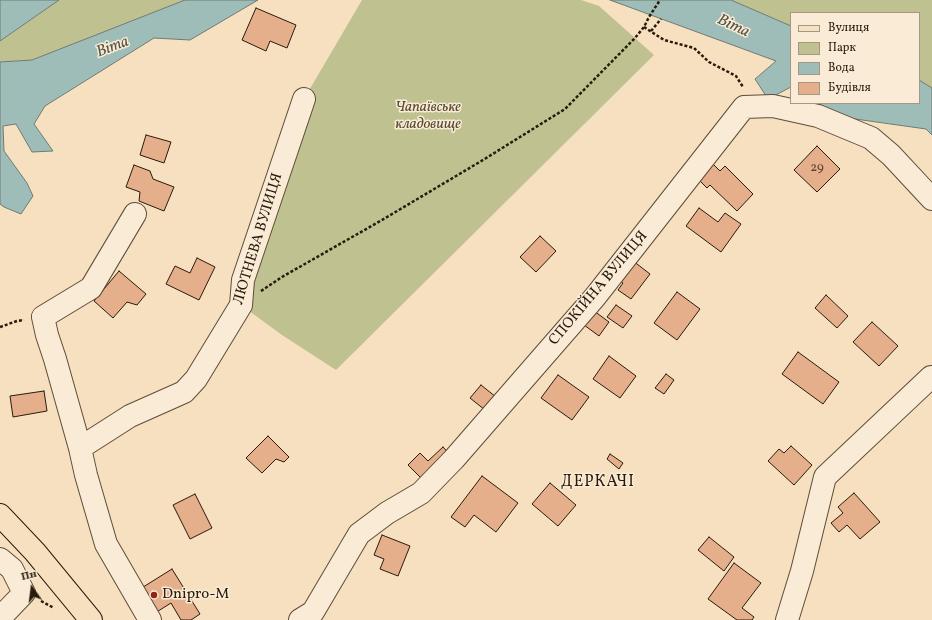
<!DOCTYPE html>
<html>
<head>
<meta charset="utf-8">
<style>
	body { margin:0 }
	#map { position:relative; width:932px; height:620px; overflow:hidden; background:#f6e0bf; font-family:Vollkorn,serif }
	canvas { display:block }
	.legend { position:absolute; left:790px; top:12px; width:130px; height:92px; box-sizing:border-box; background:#f9ebd5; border:1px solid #a69785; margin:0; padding:5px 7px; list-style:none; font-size:12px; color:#2a1a0c }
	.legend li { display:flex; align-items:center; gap:8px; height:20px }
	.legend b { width:20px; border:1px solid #a69785 }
	.north { position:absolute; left:12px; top:568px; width:40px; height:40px; -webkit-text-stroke:3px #f9ebd5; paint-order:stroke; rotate:346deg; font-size:11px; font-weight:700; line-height:16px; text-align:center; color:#2a1a0c }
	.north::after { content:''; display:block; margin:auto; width:14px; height:18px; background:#2a1a0c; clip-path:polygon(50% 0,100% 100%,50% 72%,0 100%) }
</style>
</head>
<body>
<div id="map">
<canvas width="932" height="620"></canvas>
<ul class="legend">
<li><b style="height:5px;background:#f6e0bf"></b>Вулиця</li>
<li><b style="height:11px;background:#bfc190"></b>Парк</li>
<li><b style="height:11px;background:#9ebcb8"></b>Вода</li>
<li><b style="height:11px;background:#e5af8b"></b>Будівля</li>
</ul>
<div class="north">Пн</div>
</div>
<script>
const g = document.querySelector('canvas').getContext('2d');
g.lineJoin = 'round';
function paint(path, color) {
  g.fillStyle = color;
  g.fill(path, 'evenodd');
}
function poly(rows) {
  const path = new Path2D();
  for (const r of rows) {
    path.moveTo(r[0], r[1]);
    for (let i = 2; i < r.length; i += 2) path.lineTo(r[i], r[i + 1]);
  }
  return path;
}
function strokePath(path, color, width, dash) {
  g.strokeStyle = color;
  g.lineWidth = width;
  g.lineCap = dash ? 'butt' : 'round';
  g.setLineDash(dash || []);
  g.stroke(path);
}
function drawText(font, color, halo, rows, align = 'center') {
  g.font = font + ' Vollkorn,serif';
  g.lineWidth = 3;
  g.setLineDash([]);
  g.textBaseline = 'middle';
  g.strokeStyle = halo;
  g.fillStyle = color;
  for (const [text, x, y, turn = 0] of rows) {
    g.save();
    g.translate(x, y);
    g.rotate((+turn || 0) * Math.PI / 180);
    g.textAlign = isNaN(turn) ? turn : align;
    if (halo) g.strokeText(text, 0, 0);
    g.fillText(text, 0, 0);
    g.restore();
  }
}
const green = poly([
	[59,0,185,0,32,60,0,62,0,41],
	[362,0,581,0,599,6,654,55,336,370,282,335,241,305,304,99],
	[731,0,932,0,932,88,919,80,919,13,791,13,791,26]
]);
const water = poly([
	[0,0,59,0,0,41,0,0],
	[185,0,258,0,190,40,154,38,45,106,34,124,53,151,32,152,16,124,3,126,4,151,27,183,33,196,21,214,4,207,0,204,0,62,32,60,185,0],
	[610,0,731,0,791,26,791,87,768,99,755,79,776,61,610,0],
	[919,80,932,88,932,135,926,129,827,115,812,103,919,103,919,80]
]);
const building = poly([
	[256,8,296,25,287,48,270,41,266,51,242,40,256,8],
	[146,135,171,142,164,163,140,155,146,135],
	[817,146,840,169,817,192,794,170,817,146],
	[711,162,720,171,725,166,753,194,737,211,710,185,707,188,696,177,711,162],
	[134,165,150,171,153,179,174,187,164,211,139,201,140,192,126,187,134,165],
	[699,208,718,222,725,213,741,224,721,252,686,226,699,208],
	[540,236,556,251,536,272,520,257,540,236],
	[628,257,650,274,631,299,618,290,623,283,614,276,628,257],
	[197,258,215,267,199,300,166,284,175,266,190,273,197,258],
	[119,271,146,294,137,305,127,302,113,318,94,301,119,271],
	[677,292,700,309,677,340,654,323,677,292],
	[826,295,848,316,837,328,815,308,826,295],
	[616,305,632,316,623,328,607,317,616,305],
	[590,308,609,322,599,336,580,322,590,308],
	[872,322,898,346,879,366,853,342,872,322],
	[798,352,839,382,823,404,782,374,798,352],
	[609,356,636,376,620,398,593,379,609,356],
	[666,374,674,380,664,394,655,388,666,374],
	[558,375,589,397,572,420,541,398,558,375],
	[481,385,501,401,490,414,470,398,481,385],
	[44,391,47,411,13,417,10,396,44,391],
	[268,436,289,457,284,462,276,459,262,473,246,458,268,436],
	[791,446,812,465,794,485,768,461,779,449,784,453,791,446],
	[443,447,452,457,425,482,408,465,420,453,428,461,443,447],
	[610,454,623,463,619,469,607,459,610,454],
	[482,476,518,503,496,532,474,515,465,527,451,517,482,476],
	[550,483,576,505,558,526,532,504,550,483],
	[854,493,880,522,860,539,847,525,839,532,831,523,843,513,838,507,854,493],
	[195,494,212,528,190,539,173,505,195,494],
	[382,535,410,546,398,576,380,569,384,559,374,555,382,535],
	[709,537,734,557,724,571,698,550,709,537],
	[734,563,761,583,742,608,754,617,752,620,737,620,708,599,734,563],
	[172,569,200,614,191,620,181,620,171,603,155,613,140,589,172,569]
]);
const path = poly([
	[644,27,664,40,694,48,709,62,736,76,743,87],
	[651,31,661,19],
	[261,291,282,277,382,220,483,160,565,109,635,38,644,27,649,17,660,0],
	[0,327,17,321,24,320],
	[41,601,54,608]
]);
const minor = poly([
	[135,214,91,288,43,317,47,335,55,359,80,448,86,475,106,544,150,620],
	[80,448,130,416,184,392,196,379,241,305,243,280,304,99],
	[0,559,12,569,24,593,0,618],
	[300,620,313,612,359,534,387,513,421,493,454,459,595,297,744,107,773,106,818,116,871,138,891,155,932,199],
	[787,620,802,571,825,477,931,377]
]);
const major = poly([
	[0,515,35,552,91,620]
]);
const markers = [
	[154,595,4,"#8f2418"]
];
const numberNames = [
	["29",817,169]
];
const parkNames = [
	["Чапаївське",428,108],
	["кладовище",428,125]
];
const streetNames = [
	["ЛЮТНЕВА ВУЛИЦЯ",259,239,-73],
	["СПОКІЙНА ВУЛИЦЯ",599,289,-50]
];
const poiNames = [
	["Dnipro-M",162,595]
];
const waterNames = [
	["Віта",733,27,25],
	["Віта",113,48,-21]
];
const neighbourhoodNames = [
	["ДЕРКАЧІ",598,483]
];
paint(green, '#bfc190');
paint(water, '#9ebcb8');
strokePath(water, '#707b73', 1);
paint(building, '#e5af8b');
strokePath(building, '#2a1a0c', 1);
strokePath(minor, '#5d4c39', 24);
strokePath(major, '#2a1a0c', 24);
strokePath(path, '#2a1a0c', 2.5, [3, 2]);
strokePath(minor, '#f9ebd5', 22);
strokePath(major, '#f6e0bf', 22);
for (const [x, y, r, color] of markers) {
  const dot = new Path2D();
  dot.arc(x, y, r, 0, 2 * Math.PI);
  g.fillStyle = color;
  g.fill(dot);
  strokePath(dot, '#f9ebd5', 1.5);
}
drawText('13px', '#593f2c', null, numberNames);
drawText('italic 15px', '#574c34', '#f9ebd5', parkNames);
drawText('15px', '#2a1a0c', '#f9ebd5', streetNames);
drawText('15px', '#2a1a0c', '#f9ebd5', poiNames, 'left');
drawText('italic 16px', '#535348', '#f9ebd5', waterNames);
g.letterSpacing = '1px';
drawText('16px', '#2a1a0c', '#f9ebd5', neighbourhoodNames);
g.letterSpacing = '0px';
</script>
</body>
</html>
